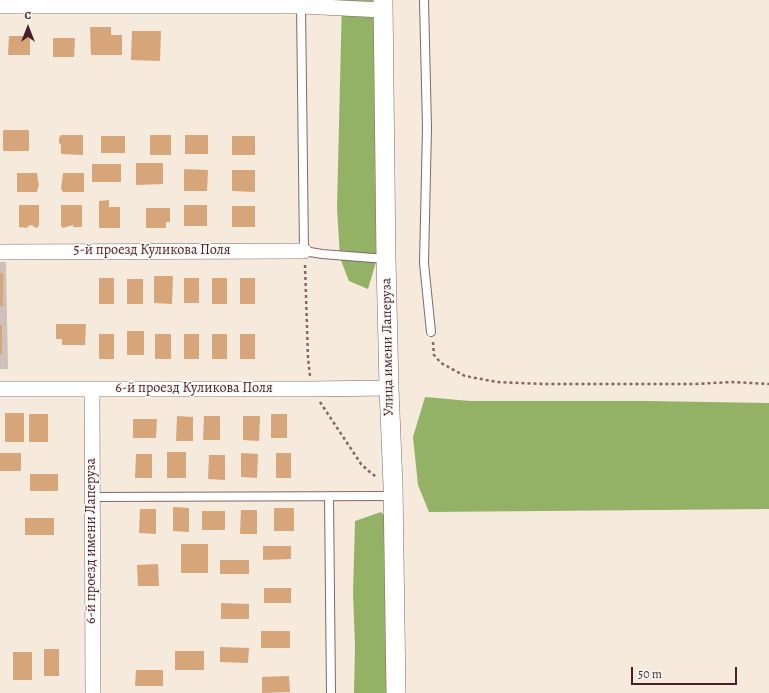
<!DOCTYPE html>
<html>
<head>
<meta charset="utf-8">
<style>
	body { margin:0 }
	#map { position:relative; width:769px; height:693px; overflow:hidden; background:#f5eadb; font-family:Alegreya,serif }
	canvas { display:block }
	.north { position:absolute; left:8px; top:8px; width:40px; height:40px; -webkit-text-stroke:3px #f6f6f2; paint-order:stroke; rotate:0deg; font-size:11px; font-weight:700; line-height:16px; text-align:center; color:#4a1f2b }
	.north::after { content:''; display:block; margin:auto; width:14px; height:18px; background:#4a1f2b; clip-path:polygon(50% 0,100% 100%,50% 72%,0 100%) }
	.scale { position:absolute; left:631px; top:667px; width:106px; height:18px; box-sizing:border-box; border:2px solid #4a1f2b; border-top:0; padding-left:5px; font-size:12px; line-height:14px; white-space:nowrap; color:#4a1f2b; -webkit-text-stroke:3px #f6f6f2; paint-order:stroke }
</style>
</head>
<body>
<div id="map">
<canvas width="769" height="693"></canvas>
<div class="north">С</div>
<div class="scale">50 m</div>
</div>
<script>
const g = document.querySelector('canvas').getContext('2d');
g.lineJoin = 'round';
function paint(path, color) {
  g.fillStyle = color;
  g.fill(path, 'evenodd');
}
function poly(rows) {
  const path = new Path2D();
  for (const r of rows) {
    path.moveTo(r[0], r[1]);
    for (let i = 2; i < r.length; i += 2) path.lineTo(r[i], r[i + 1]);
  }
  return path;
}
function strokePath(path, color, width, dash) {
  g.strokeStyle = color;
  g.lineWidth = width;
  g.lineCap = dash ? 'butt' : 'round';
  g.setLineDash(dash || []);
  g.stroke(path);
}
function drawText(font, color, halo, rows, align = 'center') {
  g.font = font + ' Alegreya,serif';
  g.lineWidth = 3;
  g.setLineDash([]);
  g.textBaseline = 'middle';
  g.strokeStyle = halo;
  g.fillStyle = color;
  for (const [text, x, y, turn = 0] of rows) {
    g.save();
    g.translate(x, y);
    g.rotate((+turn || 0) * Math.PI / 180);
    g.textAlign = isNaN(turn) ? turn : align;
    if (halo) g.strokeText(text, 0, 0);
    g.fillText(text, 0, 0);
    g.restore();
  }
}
const industrial = poly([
	[0,262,6,262,8,369,0,369]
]);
const forest = poly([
	[342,0,378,0,384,235,368,289,349,281,340,258,337,208],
	[425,397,470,401,646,401,769,403,769,509,429,512,418,485,413,437],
	[381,512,390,522,393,693,354,693,355,646,353,593,355,521]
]);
const building = poly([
	[90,27,111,27,111,35,122,35,122,55,91,55],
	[132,31,161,31,160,61,131,60],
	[9,36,30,36,30,55,8,55],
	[53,38,75,38,74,57,53,57],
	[3,130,29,130,29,151,3,151],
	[61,135,83,135,83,155,61,154,61,145,59,143,59,138],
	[150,135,171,135,171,155,150,155],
	[185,135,208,135,208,154,185,154],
	[101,136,125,136,125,153,101,153],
	[232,136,255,136,255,155,232,155],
	[136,163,163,163,163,184,136,185],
	[92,164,121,164,121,182,92,182],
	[184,169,208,170,207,191,184,191],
	[232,170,255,170,255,192,232,191],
	[17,173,37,173,38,181,39,184,37,192,17,192],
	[63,173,84,173,84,192,63,192,61,189],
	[109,200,109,207,120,207,120,228,99,228,99,201],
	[19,205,39,205,39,225,37,228,34,227,32,225,28,226,27,228,19,227],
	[61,205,82,205,82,227,73,227,73,225,63,228,61,226],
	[184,205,207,205,207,226,184,226],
	[232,206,255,206,255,227,232,227],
	[146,208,170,208,170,222,166,222,166,228,146,228],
	[0,273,3,273,3,306,0,306],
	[154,276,173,276,172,304,154,303],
	[99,278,114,278,114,304,99,304],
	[184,278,199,278,199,303,184,303],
	[212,278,227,278,227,304,212,304],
	[240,278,255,278,255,304,240,304],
	[127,279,143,279,143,304,127,304],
	[56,324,86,324,85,345,62,345,62,339,56,339],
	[0,325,2,325,2,354,0,354],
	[127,331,144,331,144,355,127,355],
	[99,334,114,334,114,359,99,359],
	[155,334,171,334,171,359,155,359],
	[184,334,199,334,199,359,184,359],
	[212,334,227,334,227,359,212,359],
	[240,334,255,334,255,359,240,359],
	[5,413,24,413,24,442,5,442],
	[29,414,48,414,48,442,29,442],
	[271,414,287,414,287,438,271,438],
	[177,416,193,417,193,441,176,441],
	[204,416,220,416,220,440,203,440],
	[243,416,260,416,259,441,243,440],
	[133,419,157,419,156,438,133,438],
	[167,452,186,452,186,478,167,478],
	[0,453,21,453,21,471,0,471],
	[241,453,258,454,257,478,241,477],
	[276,453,291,453,291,478,276,478],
	[136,454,152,454,152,478,135,478],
	[209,455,225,455,225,480,208,479],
	[30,474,58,474,58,491,30,491],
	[173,507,189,508,189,532,173,531],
	[274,508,294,508,294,531,274,531],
	[140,509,156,509,156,534,139,533],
	[241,510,257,510,257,534,240,534],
	[202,511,225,511,225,530,202,530],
	[25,518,54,518,54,535,25,535],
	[181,544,208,544,208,573,181,573],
	[263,546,291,546,291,559,263,560],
	[220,560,249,560,249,574,220,574],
	[158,564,159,586,138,586,137,565],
	[264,588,291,588,291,603,264,603],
	[221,603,249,604,249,619,221,619],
	[261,631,290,631,290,648,261,648],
	[220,647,249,648,248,663,220,662],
	[44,649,59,649,59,676,44,676],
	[175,651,204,651,204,670,175,670],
	[13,652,32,652,32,680,13,680],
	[136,670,163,670,163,686,135,686],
	[289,676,290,692,262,693,262,677]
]);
const path = poly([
	[305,265,308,358,310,376],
	[433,342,434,355,441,363,465,376,497,382,544,384,696,384,732,382,769,384],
	[320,402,361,464,372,474,377,477]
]);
const service = poly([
	[424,0,427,128,424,263,431,332],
	[301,4,304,251,322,254,386,259],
	[329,496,331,693],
	[92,497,393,496]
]);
const minor = poly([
	[0,6,301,6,383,10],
	[0,252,304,251],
	[0,389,312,389,389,388],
	[92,389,93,693]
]);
const tertiary = poly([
	[383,0,386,259,389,388,393,485,396,693]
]);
const streetNames = [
	["5-й проезд Куликова Поля",152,251],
	["Улица имени Лаперуза",388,347,-91],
	["6-й проезд Куликова Поля",194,389],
	["6-й проезд имени Лаперуза",92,541,-90]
];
paint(industrial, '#cfc1ba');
paint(forest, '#94b265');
paint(building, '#d7a57a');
strokePath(service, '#866669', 10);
strokePath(minor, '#866669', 16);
strokePath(tertiary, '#866669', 20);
strokePath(path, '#866669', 2.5, [3, 3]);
strokePath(service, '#fff', 8);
strokePath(minor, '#fff', 15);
strokePath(tertiary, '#fff', 19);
drawText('14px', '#4a1f2b', '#f6f6f2', streetNames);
</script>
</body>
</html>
